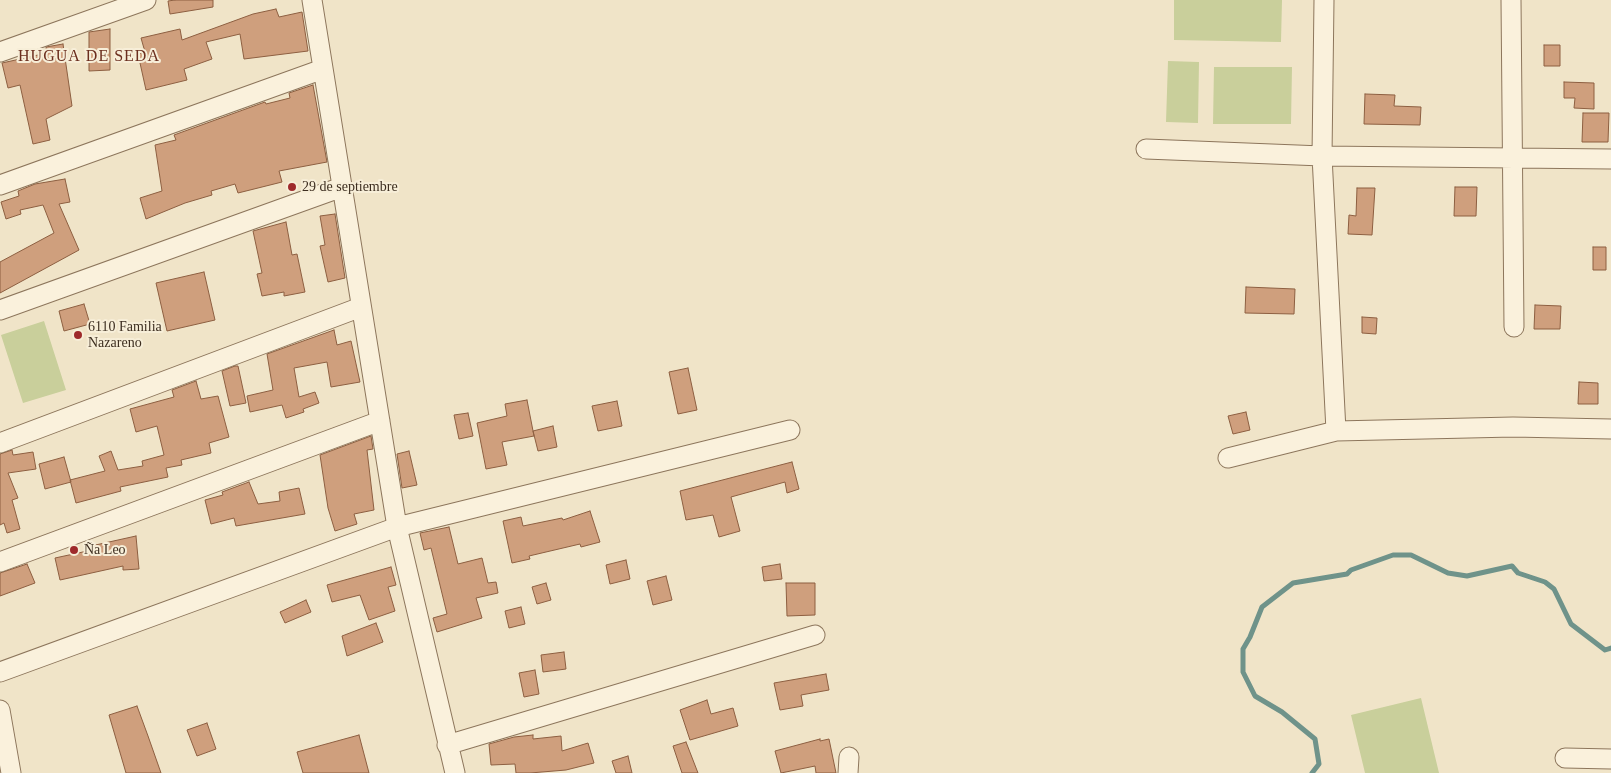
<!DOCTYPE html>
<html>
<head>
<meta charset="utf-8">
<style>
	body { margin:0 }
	canvas { display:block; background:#f0e4c8 }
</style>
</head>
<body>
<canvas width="1611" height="773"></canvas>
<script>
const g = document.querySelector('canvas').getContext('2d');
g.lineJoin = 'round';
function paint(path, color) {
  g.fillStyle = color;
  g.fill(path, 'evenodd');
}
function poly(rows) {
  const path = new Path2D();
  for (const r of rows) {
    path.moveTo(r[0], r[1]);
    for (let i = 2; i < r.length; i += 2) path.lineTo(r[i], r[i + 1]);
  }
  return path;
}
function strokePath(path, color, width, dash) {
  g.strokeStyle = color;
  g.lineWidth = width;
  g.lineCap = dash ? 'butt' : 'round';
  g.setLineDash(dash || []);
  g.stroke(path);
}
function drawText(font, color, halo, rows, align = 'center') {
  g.font = font + ' Georgia,serif';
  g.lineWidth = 4;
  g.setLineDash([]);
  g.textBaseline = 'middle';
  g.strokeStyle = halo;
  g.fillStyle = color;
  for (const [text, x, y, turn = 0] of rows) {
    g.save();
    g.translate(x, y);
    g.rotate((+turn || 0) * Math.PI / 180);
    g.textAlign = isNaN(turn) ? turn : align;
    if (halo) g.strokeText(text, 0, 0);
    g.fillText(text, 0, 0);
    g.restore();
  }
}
const green = poly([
	[1174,0,1282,0,1281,42,1174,40],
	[1168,61,1199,62,1198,123,1166,122],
	[1214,67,1292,67,1291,124,1213,124],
	[44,321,66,390,23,403,1,335],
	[1421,698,1439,773,1365,773,1351,715]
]);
const stream = poly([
	[1312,773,1319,764,1315,739,1282,712,1255,696,1243,672,1243,649,1250,637,1262,607,1293,583,1347,574,1351,570,1393,555,1411,555,1448,573,1467,576,1512,566,1518,573,1545,582,1554,589,1571,624,1605,650,1611,648]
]);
const building = poly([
	[175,0,213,0,213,7,170,14,168,1,175,0],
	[276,9,279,17,302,12,308,51,244,59,240,34,206,42,212,59,184,69,187,80,146,90,138,54,145,52,141,38,180,29,182,40,253,14,276,9],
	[110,29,110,70,89,71,89,32,110,29],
	[63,44,72,106,46,119,50,140,33,144,20,85,8,88,2,63,47,53,46,47,63,44],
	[1544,45,1560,45,1560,66,1544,66,1544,45],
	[1564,82,1594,83,1594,109,1574,108,1575,98,1564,98,1564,82],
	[313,85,327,162,279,171,282,182,238,193,235,184,211,191,212,195,185,203,146,219,140,198,162,191,155,145,176,140,174,135,265,102,266,104,290,98,289,93,313,85],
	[1365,94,1395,95,1394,106,1421,107,1420,125,1364,124,1365,94],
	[1583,113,1609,113,1608,142,1582,142,1583,113],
	[65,179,70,202,59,204,79,250,0,293,0,262,54,233,43,205,20,210,21,214,6,219,1,202,19,196,18,191,35,184,65,179],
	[1455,187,1477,187,1476,216,1454,216,1455,187],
	[1357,188,1375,188,1372,235,1348,234,1349,215,1356,216,1357,188],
	[335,214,345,278,328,282,320,246,325,245,320,216,335,214],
	[286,222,292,255,297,254,305,292,284,296,284,292,262,296,257,274,262,273,253,231,286,222],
	[1593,247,1606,247,1606,270,1593,270,1593,247],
	[204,272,215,320,167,331,156,283,204,272],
	[1246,287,1295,289,1294,314,1245,313,1246,287],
	[84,304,90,324,64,331,59,311,84,304],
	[1535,305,1561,306,1560,329,1534,329,1535,305],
	[1362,317,1377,318,1376,334,1362,333,1362,317],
	[334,330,337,345,351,341,360,382,331,387,327,362,294,368,299,397,315,392,319,403,303,409,304,412,286,418,282,405,250,412,247,396,273,390,267,354,334,330],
	[235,366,238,366,246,403,230,406,222,371,235,366],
	[688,368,697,410,678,414,669,372,688,368],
	[196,381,201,399,218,396,229,437,209,443,211,453,181,460,182,465,166,468,168,477,120,487,121,491,76,503,70,480,105,471,99,456,111,451,118,470,143,466,142,461,164,455,157,426,136,432,130,409,174,397,172,390,196,381],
	[1579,382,1598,383,1598,404,1578,404,1579,382],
	[527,400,534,436,502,442,507,465,486,469,477,423,507,416,505,404,527,400],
	[617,401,622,426,598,431,592,406,617,401],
	[1246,412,1250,430,1233,434,1228,416,1246,412],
	[468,413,473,436,459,439,454,415,468,413],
	[553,426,557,447,538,451,533,431,553,426],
	[371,436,373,449,367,450,374,510,354,514,357,524,335,531,328,508,320,455,371,436],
	[12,450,13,455,33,452,36,469,8,473,18,498,12,500,20,529,7,533,4,523,0,525,0,454,12,450],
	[409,451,417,485,402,488,397,454,409,451],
	[64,457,71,482,45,489,39,464,64,457],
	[792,462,799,489,787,493,785,482,731,497,740,531,719,537,713,515,686,520,680,491,792,462],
	[249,482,258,504,280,501,279,492,299,488,305,514,236,526,234,518,211,524,205,500,223,495,222,492,249,482],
	[590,511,600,542,581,547,580,544,529,556,530,559,512,563,503,521,521,517,523,526,562,518,563,520,590,511],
	[449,527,458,564,482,558,488,583,496,582,498,593,476,598,482,618,437,632,433,618,447,614,431,548,424,550,420,533,449,527],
	[136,536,139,569,123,570,123,566,60,580,55,558,92,550,91,546,136,536],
	[626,560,630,579,610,584,606,565,626,560],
	[27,564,35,583,0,596,0,573,27,564],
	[780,564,782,579,764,581,762,567,780,564],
	[391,567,396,585,388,587,395,611,369,620,360,595,332,602,327,585,391,567],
	[666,576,672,600,653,605,647,581,666,576],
	[546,583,551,600,537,604,532,587,546,583],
	[786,583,815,583,815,615,787,616,786,583],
	[306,600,311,612,285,623,280,612,306,600],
	[521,607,525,624,509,628,505,611,521,607],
	[376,623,383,642,347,656,342,636,376,623],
	[564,652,566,669,543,672,541,655,564,652],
	[535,670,539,694,524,697,519,673,535,670],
	[826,674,829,690,801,695,803,706,780,710,774,683,826,674],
	[707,700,711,714,733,708,738,726,690,740,680,710,707,700],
	[137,706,148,736,161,773,126,773,109,715,137,706],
	[207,723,216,749,197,756,187,730,207,723],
	[359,735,369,773,303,773,297,752,359,735],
	[533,735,533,739,561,736,562,751,588,743,594,763,566,770,530,773,516,773,515,764,491,765,489,744,514,737,533,735],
	[820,739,820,741,829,739,836,773,816,773,815,766,781,773,775,751,820,739],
	[686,742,698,773,682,773,673,746,686,742],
	[628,756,632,773,616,773,612,761,628,756]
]);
const street = poly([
	[312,0,397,527,455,773],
	[1324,0,1322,156,1336,431],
	[1511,0,1514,327],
	[0,52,146,0],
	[1146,149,1322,156,1611,159],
	[0,185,323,69],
	[0,310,342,187],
	[0,443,361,307],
	[1228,458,1336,431,1513,427,1611,429],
	[0,562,380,421],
	[0,672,397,527,790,430],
	[0,710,11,773],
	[447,745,815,635],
	[1565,758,1611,759],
	[848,773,849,757]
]);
const markers = [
	[292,187,5,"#9e2a2b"],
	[78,335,5,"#9e2a2b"],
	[74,550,5,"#9e2a2b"]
];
const poiNames = [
	["29 de septiembre",302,187],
	["6110 Familia",88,327],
	["Nazareno",88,343],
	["Ña Leo",84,550]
];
const quarterNames = [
	["HUGUA DE SEDA",89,57]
];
paint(green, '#c9cf9b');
strokePath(stream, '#6f938a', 5);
paint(building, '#cf9f7d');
strokePath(building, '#8d5f41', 1);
strokePath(street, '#8d765c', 21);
strokePath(street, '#faf1dc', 19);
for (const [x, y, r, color] of markers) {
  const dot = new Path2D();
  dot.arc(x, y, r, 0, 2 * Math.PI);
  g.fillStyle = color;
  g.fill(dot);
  strokePath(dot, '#f7eed8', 2);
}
drawText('14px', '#3d2e20', '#f7eed8', poiNames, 'left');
g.letterSpacing = '1px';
drawText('16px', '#6b2e1e', '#f7eed8', quarterNames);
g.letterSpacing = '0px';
</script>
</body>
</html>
